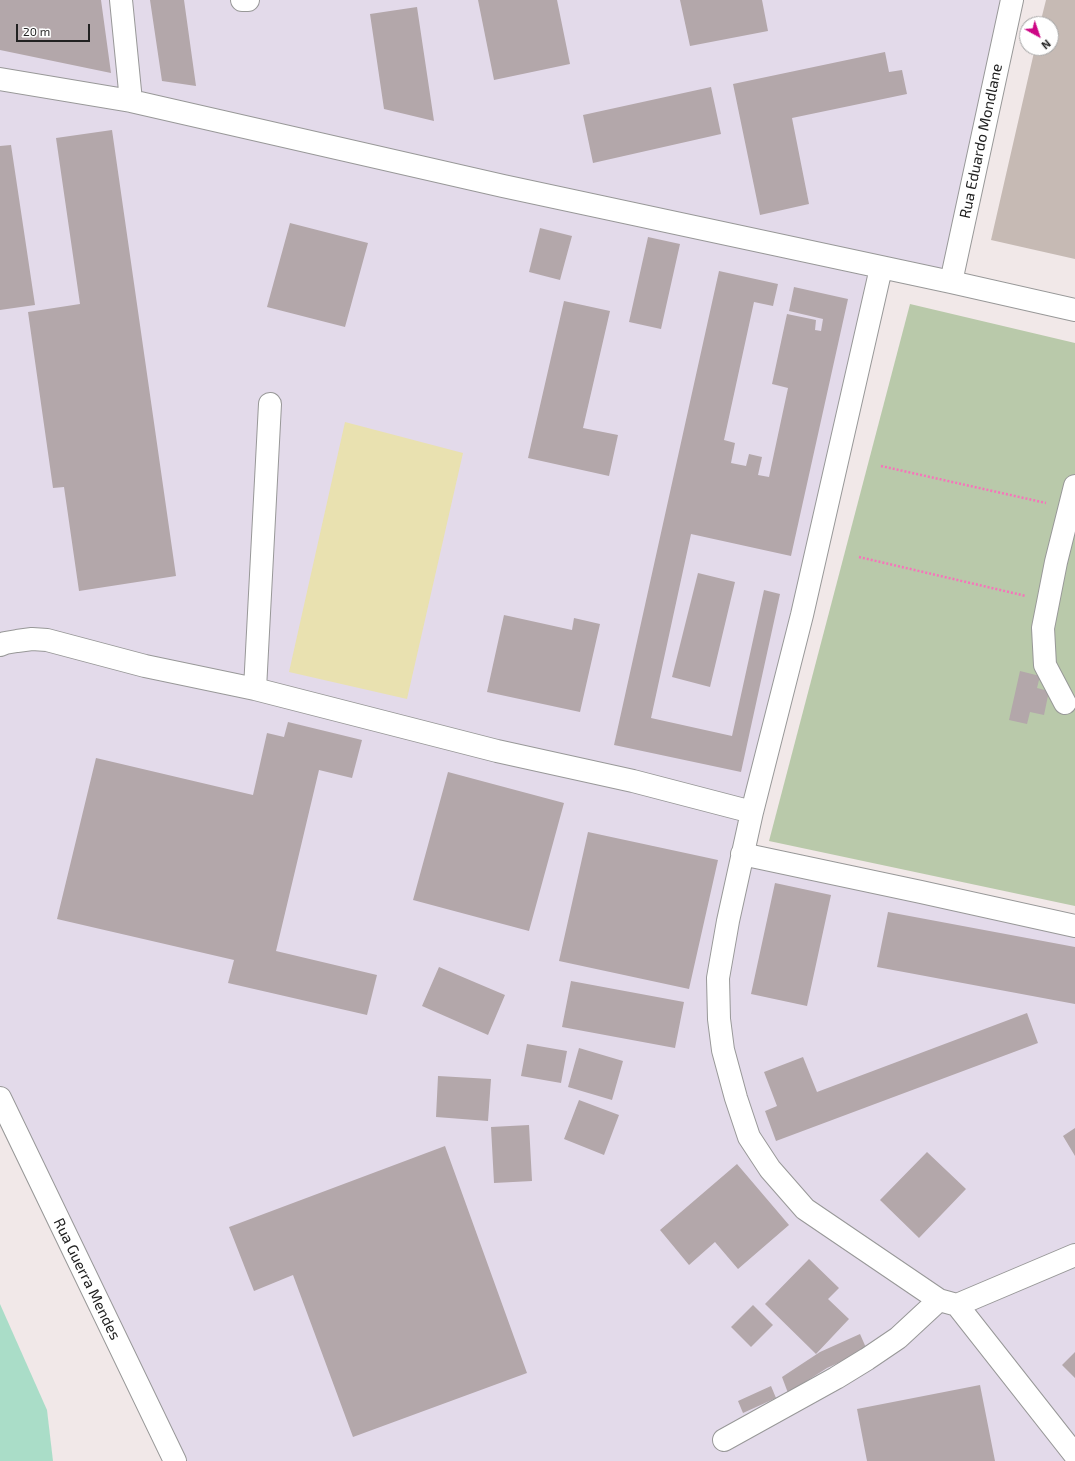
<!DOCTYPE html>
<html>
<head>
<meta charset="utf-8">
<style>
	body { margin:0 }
	#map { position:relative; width:1075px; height:1461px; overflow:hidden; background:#f1e8e8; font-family:"Exo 2",sans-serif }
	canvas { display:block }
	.north { position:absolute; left:1019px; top:16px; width:40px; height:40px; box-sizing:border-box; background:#fff; border:1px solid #a6a6a6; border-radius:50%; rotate:140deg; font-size:11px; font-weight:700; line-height:16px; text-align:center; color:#212121 }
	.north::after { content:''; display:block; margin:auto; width:14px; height:18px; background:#cd0685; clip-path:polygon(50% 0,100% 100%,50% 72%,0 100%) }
	.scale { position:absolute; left:16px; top:24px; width:74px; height:18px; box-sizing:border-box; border:2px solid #212121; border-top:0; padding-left:5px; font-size:12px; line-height:14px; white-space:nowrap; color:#212121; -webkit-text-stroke:3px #fff; paint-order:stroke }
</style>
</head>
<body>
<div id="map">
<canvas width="1075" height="1461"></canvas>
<div class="north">N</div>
<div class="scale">20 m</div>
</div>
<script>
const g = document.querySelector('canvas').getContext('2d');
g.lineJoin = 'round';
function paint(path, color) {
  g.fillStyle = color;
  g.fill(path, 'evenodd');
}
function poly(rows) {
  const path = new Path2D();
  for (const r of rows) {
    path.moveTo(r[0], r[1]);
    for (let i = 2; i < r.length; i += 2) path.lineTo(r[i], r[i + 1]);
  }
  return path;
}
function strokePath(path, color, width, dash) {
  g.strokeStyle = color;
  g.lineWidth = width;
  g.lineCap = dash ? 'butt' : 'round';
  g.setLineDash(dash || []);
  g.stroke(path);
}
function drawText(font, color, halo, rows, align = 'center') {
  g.font = font + ' "Exo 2",sans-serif';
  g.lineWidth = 3;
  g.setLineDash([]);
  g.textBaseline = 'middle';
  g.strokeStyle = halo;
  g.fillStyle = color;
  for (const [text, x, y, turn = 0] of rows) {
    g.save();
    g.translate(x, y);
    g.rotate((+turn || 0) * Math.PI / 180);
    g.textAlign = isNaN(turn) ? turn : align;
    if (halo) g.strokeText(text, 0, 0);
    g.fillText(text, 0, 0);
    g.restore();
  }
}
const industrial = poly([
	[0,0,1012,0,951,282,881,268,742,854,1075,926,1075,1461,175,1461,0,1098]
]);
const construction = poly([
	[1046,0,1075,0,1075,259,991,240,1035,48,1051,48,1051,24,1040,24]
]);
const grass = poly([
	[345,422,463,453,407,699,289,672]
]);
const cemetery = poly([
	[910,304,1075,343,1075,906,769,841]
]);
const water = poly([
	[0,1304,47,1410,53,1461,0,1461]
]);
const building = poly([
	[0,0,101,0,111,73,0,50],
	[150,0,184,0,196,86,162,81],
	[478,0,557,0,570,64,494,80],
	[680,0,762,0,768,31,690,46],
	[417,7,434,121,384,109,370,14],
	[885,52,889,72,902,70,907,94,792,118,809,204,760,215,733,84],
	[711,87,721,134,593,163,583,115],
	[112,130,176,576,79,591,64,487,53,488,28,312,80,304,56,138],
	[11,145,35,305,0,310,0,146],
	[290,223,368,243,345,327,267,307],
	[540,228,572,236,560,280,529,272],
	[648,237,680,244,661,329,629,322],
	[719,271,778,284,773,306,754,302,724,440,735,443,731,463,746,466,749,454,762,457,758,475,769,477,788,388,772,384,787,314,816,320,815,330,821,331,823,319,789,311,794,287,848,299,791,556,691,534,651,718,732,736,764,590,780,594,741,772,614,745],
	[564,301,610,311,583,428,618,435,609,476,528,458],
	[698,573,735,582,710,687,672,677],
	[504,615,572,630,574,618,600,624,580,712,487,692],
	[1020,671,1040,676,1037,688,1049,691,1044,715,1030,712,1027,724,1009,720],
	[288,722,362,740,352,778,319,770,276,951,377,975,367,1015,228,983,234,960,57,919,96,758,253,795,267,733,284,737],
	[448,772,564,803,529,931,413,900],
	[588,832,718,860,689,989,559,961],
	[775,883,831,895,807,1006,751,994],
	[888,912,1075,947,1075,1004,877,967],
	[439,967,505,995,488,1035,422,1006],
	[571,981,684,1002,675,1048,562,1027],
	[1027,1013,1038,1043,776,1141,765,1111,777,1106,764,1072,803,1057,817,1092],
	[527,1044,567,1051,561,1083,521,1076],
	[579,1048,623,1061,612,1100,568,1087],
	[438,1076,491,1079,488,1121,436,1117],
	[579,1100,619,1115,604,1155,564,1139],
	[529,1125,532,1181,494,1183,491,1127],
	[1075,1128,1075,1156,1063,1136],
	[445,1146,527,1373,353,1437,293,1275,254,1291,229,1227],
	[927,1152,966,1189,919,1238,880,1200],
	[737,1164,789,1225,738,1269,715,1242,689,1265,660,1230],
	[809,1259,839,1288,828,1299,849,1319,816,1354,765,1304],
	[753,1305,773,1325,751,1347,731,1327],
	[860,1334,867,1350,827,1368,788,1393,782,1377,820,1352],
	[1075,1352,1075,1378,1062,1365],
	[980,1385,995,1461,867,1461,857,1409],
	[771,1386,776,1398,743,1413,738,1401]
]);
const path = poly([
	[881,466,1046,503],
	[859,557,1026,596]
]);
const minor = poly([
	[121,0,131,101],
	[242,0,248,0],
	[0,79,131,101,503,186,951,282,1075,310],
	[881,268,802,615,752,812,728,921,718,978,719,1019,723,1050,736,1098,749,1137,770,1169,805,1209,939,1300,957,1305,1075,1455],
	[951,282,1012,0],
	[0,645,5,643,17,641,32,639,47,640,145,666,255,689,497,751,633,781,752,812],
	[255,689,270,404],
	[1065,703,1045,665,1043,628,1056,562,1075,486],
	[742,854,921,892,1075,926],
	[0,1098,175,1461],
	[957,1305,1075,1255],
	[724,1440,836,1378,867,1359,898,1338,939,1300]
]);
const streetNames = [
	["Rua Eduardo Mondlane",981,141,-78],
	["Rua Guerra Mendes",87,1279,64]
];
paint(industrial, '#e3daea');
paint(construction, '#c6bab4');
paint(grass, '#e9e1b0');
paint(cemetery, '#b9c9aa');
paint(water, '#aaddc8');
paint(building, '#b3a7aa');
strokePath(minor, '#989898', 24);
strokePath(path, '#f674ba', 2.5, [2, 2]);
strokePath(minor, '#fff', 22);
drawText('15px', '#212121', '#fff', streetNames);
</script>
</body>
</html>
